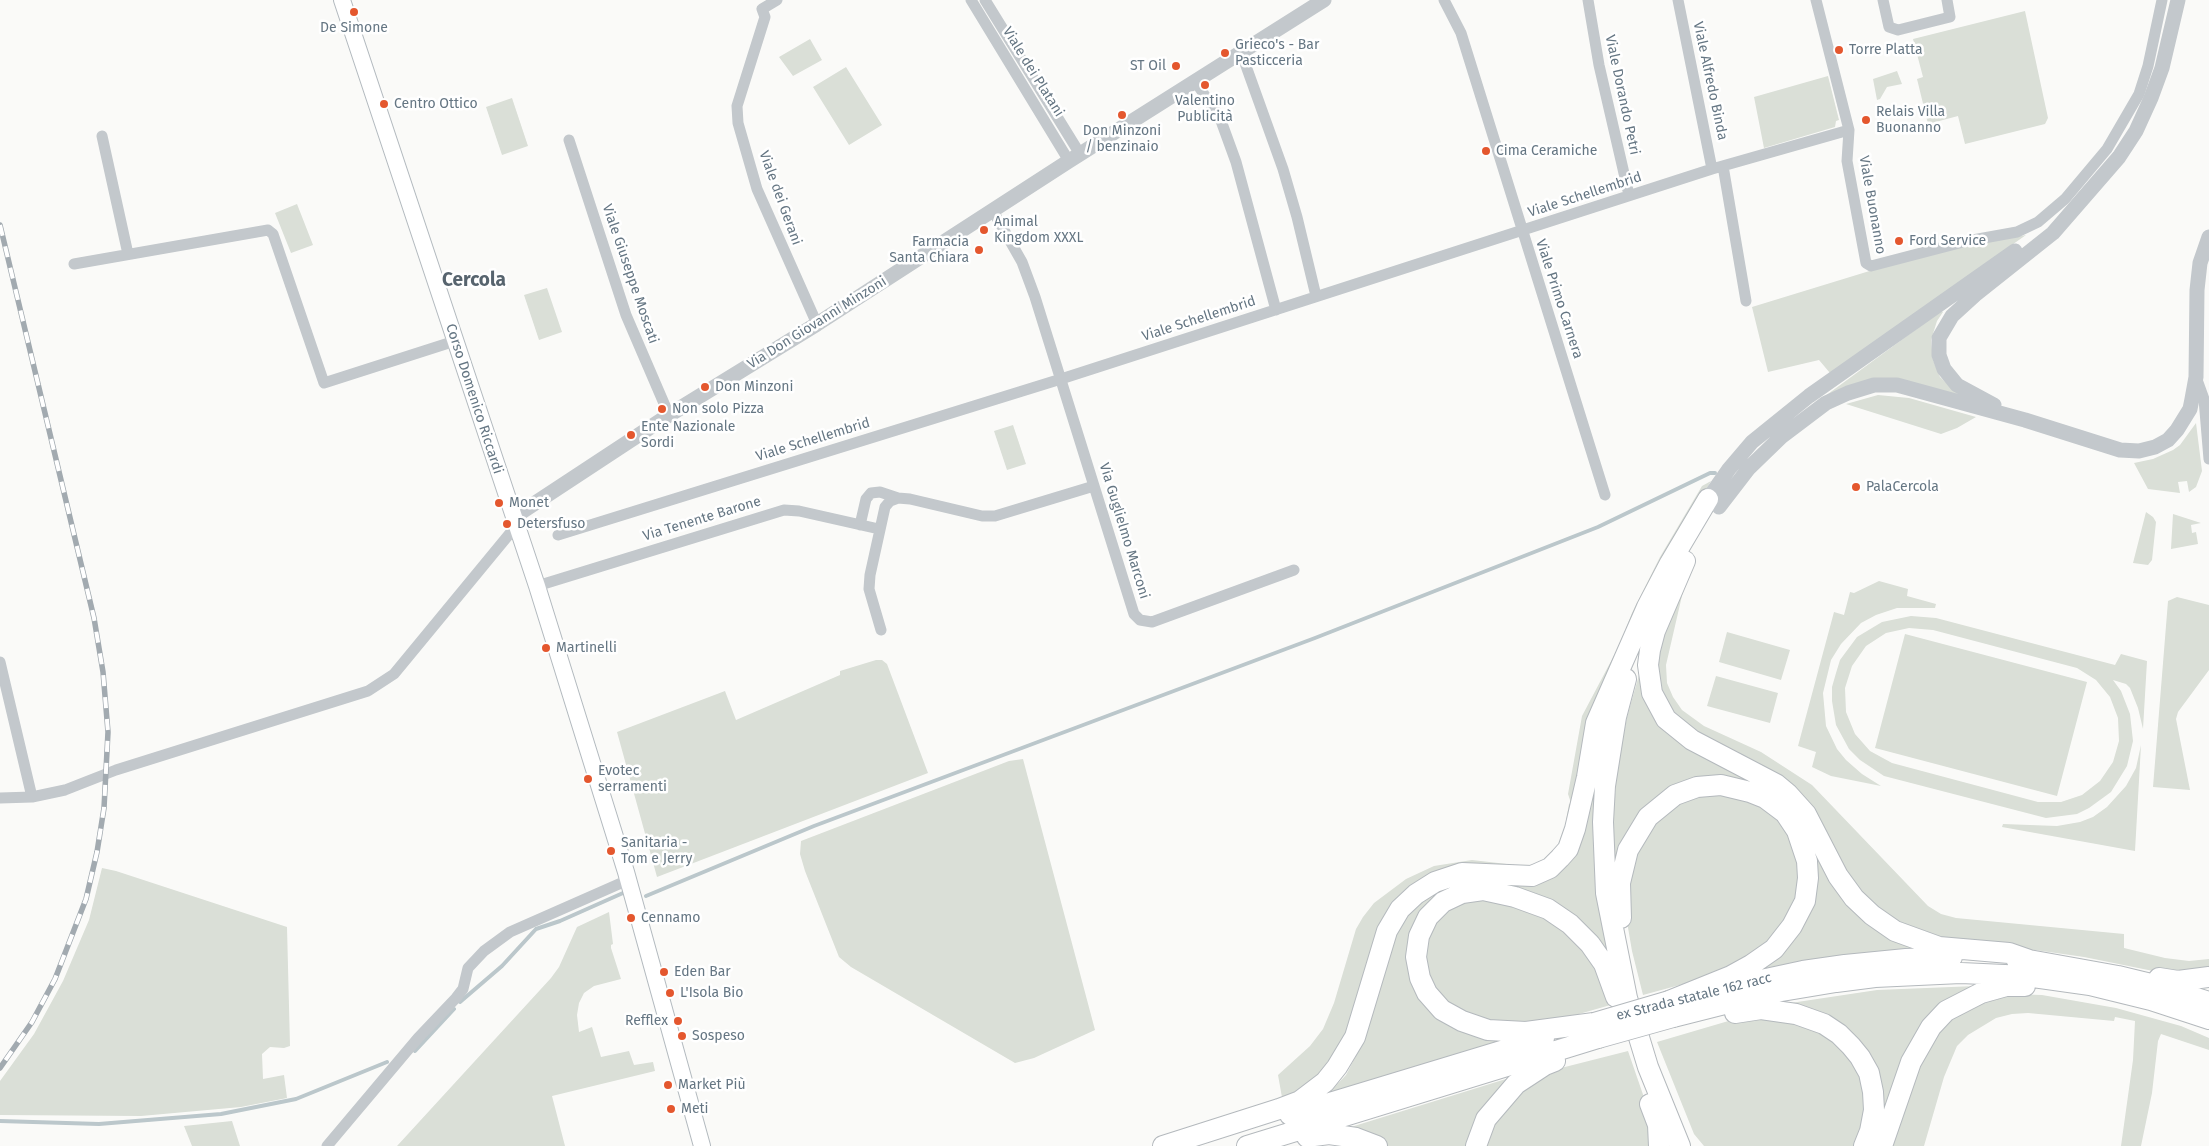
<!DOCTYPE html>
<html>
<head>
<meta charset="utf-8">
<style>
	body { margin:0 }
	canvas { display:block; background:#fafaf8 }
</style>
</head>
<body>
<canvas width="2209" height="1146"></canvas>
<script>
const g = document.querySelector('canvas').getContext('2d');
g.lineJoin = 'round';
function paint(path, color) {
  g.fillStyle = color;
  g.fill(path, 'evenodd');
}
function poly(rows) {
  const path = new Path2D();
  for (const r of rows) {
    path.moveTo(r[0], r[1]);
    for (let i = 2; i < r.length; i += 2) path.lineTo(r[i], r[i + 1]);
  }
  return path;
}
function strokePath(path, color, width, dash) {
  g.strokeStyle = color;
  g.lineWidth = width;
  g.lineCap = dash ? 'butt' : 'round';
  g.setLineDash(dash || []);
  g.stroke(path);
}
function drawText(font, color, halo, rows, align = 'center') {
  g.font = font + ' "Fira Sans",sans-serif';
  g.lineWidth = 5;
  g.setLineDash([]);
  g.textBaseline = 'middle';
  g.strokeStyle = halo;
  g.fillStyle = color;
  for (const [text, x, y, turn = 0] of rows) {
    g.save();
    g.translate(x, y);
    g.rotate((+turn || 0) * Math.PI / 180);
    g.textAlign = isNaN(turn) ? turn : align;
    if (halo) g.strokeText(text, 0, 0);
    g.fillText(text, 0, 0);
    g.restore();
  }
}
const green = poly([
	[2025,11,2048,118,2045,124,1965,144,1958,116,1928,124,1917,79,1923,77,1913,39],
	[810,39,822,60,793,76,779,57],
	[846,67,882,125,849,145,813,87],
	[1897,71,1902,84,1887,87,1880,99,1877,100,1873,79],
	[1828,76,1839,120,1836,121,1835,127,1764,148,1754,97],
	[512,98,528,146,502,155,486,107],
	[297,204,313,245,291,253,275,213],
	[2026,235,1830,373,1819,360,1768,372,1752,307,1925,254],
	[547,288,562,332,539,340,524,295],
	[1941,311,1943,312,1937,321,1931,340,1933,360,1940,377,1960,396,1904,380,1817,402],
	[1878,395,1909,398,1976,417,1957,428,1941,434,1846,404],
	[2196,423,2202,471,2196,487,2189,492,2187,481,2178,482,2180,493,2148,489,2134,463,2153,459,2173,450,2180,445],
	[1013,425,1026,464,1007,470,994,431],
	[1711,481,1664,562,1572,833,1551,856,1563,838,1569,804,1571,803,1568,794,1582,716,1619,646,1632,613,1660,557,1702,486],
	[2146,512,2153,517,2156,522,2152,560,2148,565,2133,563],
	[2173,514,2201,523,2191,525,2192,533,2196,532,2198,544,2171,549],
	[1879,581,1908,589,1907,596,1936,604,1935,608,1897,608,1876,615,1861,623,1841,644,1831,660,1823,693,1826,726,1837,749,1846,760,1862,774,1881,786,1831,776,1812,767,1816,752,1798,746,1834,612,1844,615,1850,592,1854,593],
	[1684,587,1666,665,1667,683,1673,697,1682,710,1704,726,1761,752,1812,785,1928,906,1941,914,1956,918,2124,934,2124,948,2165,958,2189,961,2209,959,2209,972,2163,973,2084,957,2035,950,1976,946,1913,932,1883,913,1855,886,1835,853,1674,716,1659,688,1657,646],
	[2177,597,2209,605,2209,670,2178,712,2176,719,2190,790,2153,787,2168,601],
	[1911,616,1936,618,2115,665,2121,654,2147,661,2143,729,2138,708,2130,688,2126,684,2113,680,2121,691,2130,714,2133,741,2127,766,2111,792,2089,808,2077,814,2046,818,1884,776,1860,760,1849,749,1836,725,1832,701,1832,687,1836,673,1840,660,1857,637,1882,622],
	[1909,628,1933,630,2077,668,2096,680,2110,697,2118,718,2119,741,2113,762,2100,781,2082,795,2061,802,2038,802,1892,763,1870,751,1855,734,1846,712,1845,688,1852,666,1866,646,1886,633],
	[1727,632,1790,650,1781,680,1719,662],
	[1905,634,2087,682,2057,796,1875,748],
	[876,660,882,660,887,664,928,773,657,877,617,732,725,691,736,720,840,675,840,671],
	[1641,668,1644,692,1649,707,1662,725,1676,739,1698,752,1755,780,1783,796,1807,824,1824,866,1847,902,1881,932,1922,950,1844,957,1760,971,1781,955,1798,935,1812,903,1815,882,1812,856,1806,835,1796,820,1777,799,1753,784,1736,780,1711,779,1686,783,1663,793,1642,811,1626,833,1620,846,1614,872,1613,821,1617,770,1627,717],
	[1716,676,1778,693,1770,723,1707,706],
	[2141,745,2135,851,2002,827,2003,824,2057,826,2080,822,2093,817,2107,807,2126,786,2136,768],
	[1023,759,1095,1030,1034,1058,1015,1063,851,967,839,957,805,871,800,854,801,841,1009,761],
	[1596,767,1596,888,1608,957,1497,888,1434,906,1415,985,1511,1041,1326,1096,1346,1075,1356,1056,1388,946,1411,909,1433,892,1457,883,1544,880],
	[1714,792,1749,799,1779,820,1786,830,1797,852,1800,889,1781,934,1724,973,1643,995,1632,951,1625,910,1626,889,1643,832,1679,801],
	[1472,860,1533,867,1409,891,1347,1039,1328,1072,1283,1103,1278,1075,1310,1046,1323,1029,1334,1003,1356,929,1363,917,1374,903,1406,879,1434,866],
	[102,868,116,871,287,927,290,1046,284,1048,270,1047,262,1054,263,1079,284,1075,287,1098,241,1107,141,1116,0,1115,0,1081,34,1034,63,981,89,920],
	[1494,899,1554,922,1586,950,1614,1004,1551,1022,1493,1022,1464,1013,1440,998,1425,965,1428,938,1437,922,1450,909,1466,901],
	[609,912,613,944,611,945,611,948,621,979,594,986,584,993,579,1003,577,1015,579,1032,592,1027,601,1057,629,1051,634,1065,653,1062,655,1071,552,1096,565,1146,397,1146,551,978,559,967,577,927],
	[1976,986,1953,998,1876,1146,1878,1073,1784,1004,1877,990],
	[2009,994,2042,995,2116,1008,2181,1026,2209,1038,2209,1050,2161,1034,2158,1041,2152,1093,2141,1146,2121,1146,2133,1060,2135,1021,2115,1017,2114,1021,2028,1013,2012,1014,1996,1018,1968,1035,1957,1046,1944,1077,1924,1146,1892,1146,1924,1052,1937,1030,1955,1015,1978,1003],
	[1742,1017,1794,1021,1828,1033,1860,1070,1867,1106,1856,1146,1704,1146,1694,1134,1657,1042],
	[1628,1051,1649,1112,1652,1146,1483,1146,1491,1125,1514,1097,1542,1079,1561,1068],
	[1522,1074,1469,1146,1384,1146,1351,1127],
	[232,1121,240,1146,192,1146,184,1126]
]);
const stream = poly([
	[646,896,814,826,1315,638,1598,527,1710,473,1715,473],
	[460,1002,502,966,536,929,560,921,623,893],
	[415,1051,454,1009],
	[0,1121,99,1124,221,1114,296,1099,387,1062]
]);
const minor = poly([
	[777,0,762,9,765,17,737,106,738,123,757,189,817,324],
	[971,0,1069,161],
	[985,0,1080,154],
	[1444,0,1461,33,1605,495],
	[1588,0,1599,65,1629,195],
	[1678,0,1712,169],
	[1816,0,1849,130,1847,161,1866,263,1871,266,1967,241,2017,232,2038,222,2065,199,2107,149,2139,94,2148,66,2162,0],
	[1883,0,1889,27,1898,30,1950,17,1947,0],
	[1241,52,1283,169,1297,217,1316,296],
	[1195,81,1220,118,1236,162,1276,310],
	[102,136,128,254],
	[569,140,626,315,669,415],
	[1723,166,1746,301],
	[993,211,1022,262,1035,297,1134,614,1140,620,1152,622,1294,570],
	[74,264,268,230,273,234,324,383,455,341],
	[2196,377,2204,399,2209,459],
	[860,525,866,499,871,493,880,492,898,498],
	[558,535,1061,379,1712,169,1849,130],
	[537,586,784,510,799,511,879,529],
	[881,630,869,589,870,575,885,507,890,501,898,498,910,499,982,516,995,516,1094,486],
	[0,662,32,797],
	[0,798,32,797,65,790,116,770,368,691,394,674,516,526],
	[327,1146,418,1038,456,998,463,989,468,968,484,951,510,932,628,880]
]);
const tertiary = poly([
	[1994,405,1957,385,1944,369,1939,355,1939,338,1952,316,1975,295,2053,233,2119,157,2136,131,2151,98,2162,68,2178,0],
	[1708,499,1729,469,1752,442,1809,396,2015,251],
	[1719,507,1749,468,1781,437,1826,403,1848,393,1874,385,1897,385,2025,420,2120,450,2139,451,2155,447,2168,440,2177,430,2190,409,2192,399,2196,377,2197,290,2200,263,2209,237],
	[514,517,669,415,817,324,1069,161,1324,0]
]);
const secondary = poly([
	[342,0,537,586,626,872,702,1146]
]);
const trunk = poly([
	[1685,561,1655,631,1650,650,1648,665,1652,693,1666,719,1692,740,1776,784,1788,794,1806,814,1838,876,1854,898,1872,915,1895,931,1939,947,2009,953,2029,960],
	[1643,620,1647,607,1670,563,1708,499],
	[1626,679,1616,717,1605,786,1603,822,1606,893,1627,998,1648,1067,1680,1146],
	[1621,918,1620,883,1628,850,1648,817,1675,795,1697,787,1721,785,1750,792,1765,798,1785,813,1797,831,1807,861,1808,878,1805,901,1792,926,1774,949,1751,965,1731,976,1669,1001],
	[2016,959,2029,960,2118,976,2155,985,2209,1002],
	[2159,978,2178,981,2209,977],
	[1724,988,1803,971,1845,965,1906,959,1952,957],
	[1735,1013,1761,1009,1796,1014,1824,1024,1839,1034,1851,1046,1860,1057,1869,1073,1873,1092,1874,1110,1870,1131,1864,1146],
	[1673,1017,1764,994,1836,982,1875,977,1961,973,2026,976,2090,985,2151,1000,2209,1019],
	[1594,1023,1526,1032,1488,1030,1462,1021,1442,1010,1427,993,1420,978,1416,957,1419,936,1428,917,1443,902,1462,893,1483,890,1515,897,1548,909,1570,924,1590,944,1604,964,1616,997],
	[1650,1104,1658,1125,1659,1146],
	[1290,1115,1544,1038],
	[1307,1137,1329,1134,1356,1138,1377,1146],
	[1163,1146,1279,1109,1300,1101,1325,1082,1337,1067,1355,1037,1387,931,1400,909,1416,894,1435,882,1462,873,1532,876,1550,868,1560,858,1568,849,1575,829,1587,777,1596,723,1647,607],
	[1247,1146,1598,1038],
	[1476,1146,1486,1119,1516,1084,1545,1065,1555,1061],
	[1882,1146,1911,1062,1931,1027,1946,1011,1981,993,2006,986,2025,986]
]);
const rail = poly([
	[0,225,94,618,103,672,108,732,104,808,97,852,86,899,55,979,32,1022,0,1068]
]);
const trunkBridge = poly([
	[1594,1023,1669,1001],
	[1598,1038,1673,1017]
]);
const markers = [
	[354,12,5,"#e4572e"],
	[1839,50,5,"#e4572e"],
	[1225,53,5,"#e4572e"],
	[1176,66,5,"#e4572e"],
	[1205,85,5,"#e4572e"],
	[384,104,5,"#e4572e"],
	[1122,115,5,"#e4572e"],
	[1866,120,5,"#e4572e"],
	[1486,151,5,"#e4572e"],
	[984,230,5,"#e4572e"],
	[1899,241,5,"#e4572e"],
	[979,250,5,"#e4572e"],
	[705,387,5,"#e4572e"],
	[662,409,5,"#e4572e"],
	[631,435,5,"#e4572e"],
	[1856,487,5,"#e4572e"],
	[499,503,5,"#e4572e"],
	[507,524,5,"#e4572e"],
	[546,648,5,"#e4572e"],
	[588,779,5,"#e4572e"],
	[611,851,5,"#e4572e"],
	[631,918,5,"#e4572e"],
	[664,972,5,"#e4572e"],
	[670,993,5,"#e4572e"],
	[678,1021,5,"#e4572e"],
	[682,1036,5,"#e4572e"],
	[668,1085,5,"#e4572e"],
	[671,1109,5,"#e4572e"]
];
const poiNames = [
	["De Simone",354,28,"center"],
	["Grieco's - Bar",1235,45],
	["Pasticceria",1235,61],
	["Torre Platta",1849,50],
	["ST Oil",1166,66,"right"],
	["Valentino",1205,101,"center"],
	["Publicità",1205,117,"center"],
	["Centro Ottico",394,104],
	["Relais Villa",1876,112],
	["Buonanno",1876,128],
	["Don Minzoni",1122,131,"center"],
	["/ benzinaio",1122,147,"center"],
	["Cima Ceramiche",1496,151],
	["Animal",994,222],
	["Kingdom XXXL",994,238],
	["Ford Service",1909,241],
	["Farmacia",969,242,"right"],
	["Santa Chiara",969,258,"right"],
	["Don Minzoni",715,387],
	["Non solo Pizza",672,409],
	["Ente Nazionale",641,427],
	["Sordi",641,443],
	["PalaCercola",1866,487],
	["Monet",509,503],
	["Detersfuso",517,524],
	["Martinelli",556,648],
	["Evotec",598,771],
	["serramenti",598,787],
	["Sanitaria -",621,843],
	["Tom e Jerry",621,859],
	["Cennamo",641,918],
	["Eden Bar",674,972],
	["L'Isola Bio",680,993],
	["Refflex",668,1021,"right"],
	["Sospeso",692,1036],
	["Market Più",678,1085],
	["Meti",681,1109]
];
const streetNames = [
	["Viale dei Platani",1033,72,58],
	["Viale Alfredo Binda",1710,81,78],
	["Viale Dorando Petri",1622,95,78],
	["Viale Schellembrid",1585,195,-18],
	["Viale dei Gerani",780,198,70],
	["Viale Buonanno",1872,205,80],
	["Viale Giuseppe Moscati",630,274,71],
	["Viale Primo Carnera",1559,299,72],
	["Viale Schellembrid",1199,319,-18],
	["Via Don Giovanni Minzoni",817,323,-32],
	["Corso Domenico Riccardi",474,399,72],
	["Viale Schellembrid",813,440,-17],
	["Via Tenente Barone",702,519,-17],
	["Via Guglielmo Marconi",1124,531,73],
	["ex Strada statale 162 racc",1694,997,-14]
];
const districtNames = [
	["Cercola",474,281]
];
paint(green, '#dadfd7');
strokePath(stream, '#bbc7cb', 4);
strokePath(secondary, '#b3babf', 18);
strokePath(trunk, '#b4b9bd', 22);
strokePath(minor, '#c3c8cc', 11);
strokePath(tertiary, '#c3c8cc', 15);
strokePath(secondary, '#fff', 16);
strokePath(trunk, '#fff', 20);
strokePath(rail, '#a2aab0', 5.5);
strokePath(rail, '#fff', 4, [11]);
strokePath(trunkBridge, '#b4b9bd', 22, []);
strokePath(trunkBridge, '#fff', 20);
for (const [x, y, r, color] of markers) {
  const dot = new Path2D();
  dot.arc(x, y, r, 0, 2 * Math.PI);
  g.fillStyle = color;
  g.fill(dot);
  strokePath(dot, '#fff', 2);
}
drawText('14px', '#657683', '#fff', poiNames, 'left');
drawText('14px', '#657683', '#fff', streetNames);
drawText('bold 19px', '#57646e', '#fff', districtNames);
</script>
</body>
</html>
